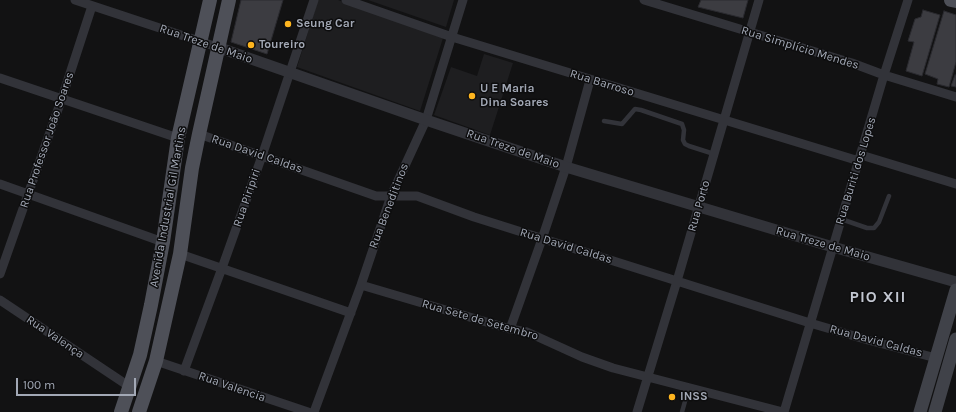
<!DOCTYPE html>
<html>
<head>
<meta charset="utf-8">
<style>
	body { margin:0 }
	#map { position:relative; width:956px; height:412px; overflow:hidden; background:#121213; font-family:Karla,sans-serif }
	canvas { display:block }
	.scale { position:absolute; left:16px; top:378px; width:120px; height:18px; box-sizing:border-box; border:2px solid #a2a8b5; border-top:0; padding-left:5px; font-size:12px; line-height:14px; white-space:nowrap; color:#a2a8b5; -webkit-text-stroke:3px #0d0d0e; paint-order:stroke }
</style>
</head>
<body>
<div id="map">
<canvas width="956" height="412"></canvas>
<div class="scale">100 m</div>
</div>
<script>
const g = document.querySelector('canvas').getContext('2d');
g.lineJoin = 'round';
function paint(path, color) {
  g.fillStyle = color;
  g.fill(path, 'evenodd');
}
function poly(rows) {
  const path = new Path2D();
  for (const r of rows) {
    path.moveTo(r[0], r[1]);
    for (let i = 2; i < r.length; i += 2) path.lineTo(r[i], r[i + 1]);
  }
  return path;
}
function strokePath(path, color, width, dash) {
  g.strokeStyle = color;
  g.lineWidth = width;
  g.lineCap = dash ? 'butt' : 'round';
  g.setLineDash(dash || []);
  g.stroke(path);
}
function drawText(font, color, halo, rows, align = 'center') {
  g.font = font + ' Karla,sans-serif';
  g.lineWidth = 3;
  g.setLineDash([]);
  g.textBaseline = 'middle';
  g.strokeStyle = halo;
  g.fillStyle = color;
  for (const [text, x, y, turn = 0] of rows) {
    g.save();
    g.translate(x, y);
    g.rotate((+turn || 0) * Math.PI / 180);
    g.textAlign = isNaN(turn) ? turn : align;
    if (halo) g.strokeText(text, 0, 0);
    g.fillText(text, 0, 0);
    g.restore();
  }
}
const built = poly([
	[318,0,338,0,443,38,420,111,297,67],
	[368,0,454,0,446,27],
	[484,54,513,63,490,135,434,115,451,67,477,76]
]);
const building = poly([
	[241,0,283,0,267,54,231,42,241,0],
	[701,0,748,0,743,18,698,7,701,0],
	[923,10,940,15,922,76,906,71,914,42,908,41,915,19,921,17,923,10],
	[944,11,956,15,956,62,949,87,937,84,938,79,925,74,944,11],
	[955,75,956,75,956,87,951,86,955,75]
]);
const service = poly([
	[604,121,622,124,635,109,641,110,682,124,684,130,683,140,685,144,689,146,714,154],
	[841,219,867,228,874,228,879,222,889,196],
	[682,412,689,387]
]);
const minor = poly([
	[75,0,217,47],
	[346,0,452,37,859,161],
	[644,0,852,63,884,75,956,97],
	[0,78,178,138],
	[199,134,376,196,417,196,474,217,810,323,868,340,936,358],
	[861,155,956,184],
	[0,184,163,242],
	[180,254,351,313],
	[0,274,62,98,92,6],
	[361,285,510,329,527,332,582,357,613,368,783,412],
	[0,300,130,387],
	[510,329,542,239,566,167,590,80],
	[156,361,308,412],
	[184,371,222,268,262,156,314,0],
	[314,412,361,285,391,196,426,120,463,0],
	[637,412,677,281,759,0],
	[784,412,884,75,908,0]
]);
const tertiary = poly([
	[217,47,426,120,566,167,833,247,956,282]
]);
const secondary = poly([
	[920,412,956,290],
	[935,412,956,339]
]);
const primary = poly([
	[951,0,956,1],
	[121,412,140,355,151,305,163,242,178,138,210,0],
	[139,412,156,361,180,254,192,168,199,134,229,0]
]);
const markers = [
	[288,24,4,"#feb51f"],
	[251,45,4,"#feb51f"],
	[472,96,4,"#feb51f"],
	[672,397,4,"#feb51f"]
];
const poiNames = [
	["Seung Car",296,24],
	["Toureiro",259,45],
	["U E Maria",480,89],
	["Dina Soares",480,103],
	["INSS",680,397]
];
const streetNames = [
	["Rua Treze de Maio",206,44,19],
	["Rua Simplício Mendes",800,48,17],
	["Rua Barroso",602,83,17],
	["Rua Professor João Soares",47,140,-71],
	["Rua Treze de Maio",513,149,19],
	["Rua David Caldas",257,154,19],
	["Rua Buriti dos Lopes",856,171,-73],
	["Rua Piripiri",247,198,-71],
	["Rua Beneditinos",389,206,-69],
	["Rua Porto",699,206,-74],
	["Avenida Industrial Gil Martins",168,207,-80],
	["Rua Treze de Maio",823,244,16],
	["Rua David Caldas",566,246,17],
	["Rua Sete de Setembro",480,320,16],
	["Rua Valença",55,337,34],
	["Rua David Caldas",876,341,15],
	["Rua Valencia",232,387,19]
];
const districtNames = [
	["PIO XII",878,297]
];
paint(built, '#1e1e20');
paint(building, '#3c3c41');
strokePath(building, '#2b2b30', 1);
strokePath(service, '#323339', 4.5);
strokePath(minor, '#323339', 9);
strokePath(tertiary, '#323339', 11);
strokePath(secondary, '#404249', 13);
strokePath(primary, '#4e5058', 14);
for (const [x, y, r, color] of markers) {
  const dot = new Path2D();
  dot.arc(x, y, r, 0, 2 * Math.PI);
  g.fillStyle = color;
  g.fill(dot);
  strokePath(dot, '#0d0d0e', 1.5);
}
drawText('bold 12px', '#a2a8b5', '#0d0d0e', poiNames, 'left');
drawText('12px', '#a2a8b5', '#0d0d0e', streetNames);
g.letterSpacing = '1px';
drawText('bold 16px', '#c3c7d1', '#0d0d0e', districtNames);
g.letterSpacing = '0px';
</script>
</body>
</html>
